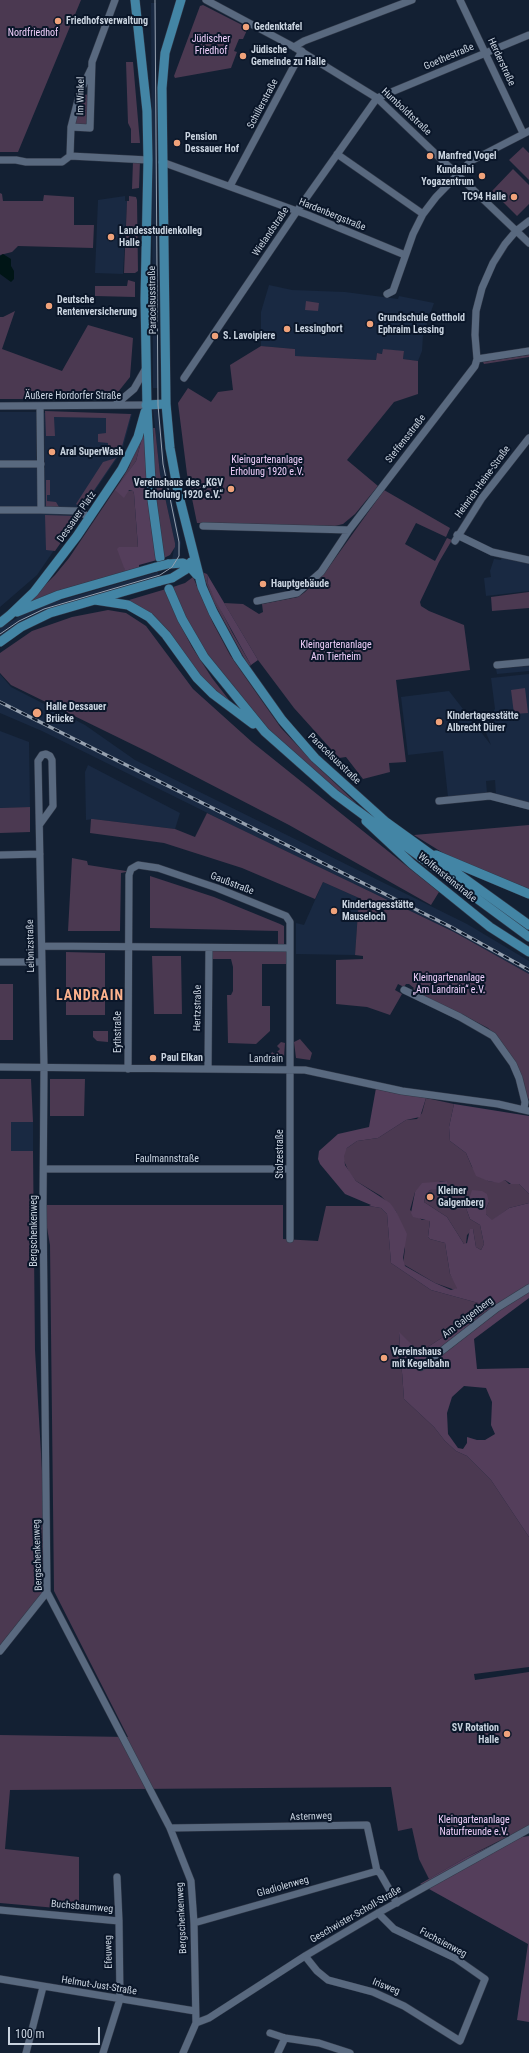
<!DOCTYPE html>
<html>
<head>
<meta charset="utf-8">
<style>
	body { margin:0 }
	#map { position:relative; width:529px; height:2053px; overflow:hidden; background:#132033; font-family:"Roboto Condensed",sans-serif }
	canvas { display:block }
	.scale { position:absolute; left:8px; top:2027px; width:92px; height:18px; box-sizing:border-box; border:2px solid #c9d3df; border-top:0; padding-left:5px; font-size:12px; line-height:14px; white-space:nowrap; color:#c9d3df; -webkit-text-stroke:3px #0a1629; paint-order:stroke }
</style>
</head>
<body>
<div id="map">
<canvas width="529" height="2053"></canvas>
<div class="scale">100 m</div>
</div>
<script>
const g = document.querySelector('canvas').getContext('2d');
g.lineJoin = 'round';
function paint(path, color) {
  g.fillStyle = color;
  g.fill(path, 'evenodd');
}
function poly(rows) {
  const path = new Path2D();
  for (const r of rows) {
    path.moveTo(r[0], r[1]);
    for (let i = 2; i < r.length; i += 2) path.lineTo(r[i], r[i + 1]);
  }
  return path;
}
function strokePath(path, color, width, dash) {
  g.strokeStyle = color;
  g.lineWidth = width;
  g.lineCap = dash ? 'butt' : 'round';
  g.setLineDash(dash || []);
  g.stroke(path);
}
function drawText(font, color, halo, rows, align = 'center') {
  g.font = font + ' "Roboto Condensed",sans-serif';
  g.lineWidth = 4;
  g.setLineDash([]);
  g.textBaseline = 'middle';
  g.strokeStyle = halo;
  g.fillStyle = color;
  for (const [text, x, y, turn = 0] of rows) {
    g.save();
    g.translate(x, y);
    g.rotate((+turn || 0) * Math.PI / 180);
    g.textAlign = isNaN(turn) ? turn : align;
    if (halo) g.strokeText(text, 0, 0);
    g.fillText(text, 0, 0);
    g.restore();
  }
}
const built = poly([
	[151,3,156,3,158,388,153,388],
	[125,196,125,201,127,201,123,274,95,273,98,200],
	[269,285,292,290,345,292,398,299,399,296,434,303,423,335,422,351,418,361,403,359,404,352,383,349,383,354,377,353,376,360,294,356,295,349,261,346,261,312],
	[153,409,159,409,166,469,181,543,179,559,172,560,175,543,160,474],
	[0,412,36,412,36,462,0,461],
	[44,413,132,414,122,451,37,575,0,607,0,468,45,468],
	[502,557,529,563,529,591,486,596,484,578,491,577,490,571,494,559,501,560],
	[158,572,159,577,39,613,24,620,0,636,0,628,27,612,51,603],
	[529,666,529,671,497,674,496,669],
	[0,674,11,687,85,725,135,760,467,924,529,961,529,974,454,932,246,832,42,731,0,713],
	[529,674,529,802,496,795,495,780,486,781,487,793,448,797,443,751,408,755,401,697,449,691,491,745,483,725,495,709,491,678],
	[0,731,29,742,30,807,0,808],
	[88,765,180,813,175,829,93,819,86,820,85,772],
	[323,882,359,898,355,955,296,954,296,923,304,925],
	[11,1122,33,1122,33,1151,11,1152]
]);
const green = poly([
	[0,0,81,0,18,152,0,152],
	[203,5,248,28,243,39,239,39,234,51,237,52,231,68,175,78,174,76,200,6],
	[126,62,133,62,140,143,131,143,131,129,128,123],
	[82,94,89,95,89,125,73,124],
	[523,147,529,153,529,180,509,160],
	[133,161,140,161,139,188,132,189],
	[513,169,529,185,529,204,517,216,492,191],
	[0,193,2,194,3,201,43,201,44,195,74,197,74,225,94,225,93,248,18,246,12,252,0,255],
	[129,196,136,197,137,200,138,271,135,273,124,273,127,201,129,201],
	[128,280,135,282,135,297,95,296,95,286,127,286],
	[306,301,319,303,318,311,305,310],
	[15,311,2,349,62,371,88,325,133,338,130,377,118,392,40,399,0,399,0,317,3,317],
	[261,346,295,349,295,356,376,360,377,353,382,354,383,349,404,351,403,359,418,361,418,394,394,402,347,460,378,486,355,514,343,524,335,526,197,523,187,474,178,403,188,388,211,402,218,392,233,390,230,365],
	[529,355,529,357,484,364,483,362],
	[45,411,131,414,121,450,108,450,108,443,98,442,98,434,106,433,106,418,54,417,55,436,46,436],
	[153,428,155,428,160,474,175,543,175,547,170,555,164,558,155,489],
	[143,429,146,433,143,434,136,461,116,490,133,491,134,494,138,548,119,547,126,573,32,601,31,599,55,575,69,558,120,482,129,467],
	[116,458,82,508,76,504,103,462],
	[46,480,50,480,50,495,47,495,47,501,56,502,59,507,46,507],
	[384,490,450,528,446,537,416,523,405,544,435,561,447,538,452,540,439,562,420,602,421,606,429,611,464,625,470,670,396,680,406,762,389,763,390,772,363,779,346,757,339,758,294,708,258,660,224,603,243,604,259,614,263,612,262,604,298,597,305,592,326,571],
	[45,515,76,516,78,518,55,551,46,550],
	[202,572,207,574,208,584,232,632,251,665,249,667,213,601],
	[193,577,213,623,230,655,248,681,281,728,316,765,356,803,354,805,268,732,217,672,187,622,173,587,185,583],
	[166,589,180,624,192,647,212,678,233,705,203,681,129,600],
	[529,592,529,608,492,611,491,597],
	[108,610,126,613,146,626,193,689,252,742,439,892,431,905,289,825,150,753,11,685,0,673,0,653,32,631,72,617],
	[525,688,528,713,514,714,511,690],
	[30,807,30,832,0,833,0,808],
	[207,813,454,932,529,974,529,1100,496,1036,488,1028,451,1009,432,1001,413,989,414,988,409,984,406,984,404,987,398,984,395,990,402,994,390,1015,367,1007,336,1004,336,960,363,959,363,956,355,955,359,898,323,882,315,899,242,868,164,843,90,833,91,819,93,819,175,829,195,837],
	[529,825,529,889,448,856,414,835],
	[72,858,87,861,88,865,126,871,126,872,121,873,120,931,68,931],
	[150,876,214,897,280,924,284,926,284,945,278,945,278,931,150,928],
	[212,949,287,949,286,964,262,964,262,1006,270,1006,270,1031,256,1044,228,1043,227,995,231,995,233,991,233,967,231,959,212,959],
	[66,952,105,953,105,1015,66,1015],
	[152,956,181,956,182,1014,154,1014],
	[0,984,13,984,13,1040,0,1040],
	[93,1031,108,1031,108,1042,97,1041,93,1037],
	[300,1039,312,1053,310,1060,296,1058,294,1042],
	[281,1042,285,1043,284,1057,280,1060,268,1059,272,1052,275,1054,280,1049,277,1046],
	[0,1079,31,1079,33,1122,11,1122,11,1151,33,1151,35,1350,49,1591,0,1654],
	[50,1079,85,1079,84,1116,50,1116],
	[426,1098,454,1104,449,1127,450,1141,466,1153,472,1167,488,1181,497,1182,505,1180,509,1184,519,1184,529,1194,529,1203,509,1208,492,1221,486,1214,486,1209,489,1202,466,1208,470,1219,480,1225,484,1244,481,1250,476,1247,473,1229,467,1235,466,1244,464,1244,447,1217,424,1202,427,1192,434,1188,446,1189,447,1181,441,1181,415,1192,410,1210,422,1220,430,1220,428,1237,430,1239,445,1243,450,1274,457,1285,457,1288,455,1290,435,1283,403,1264,405,1249,396,1211,381,1196,356,1181,349,1172,344,1161,344,1153,347,1148,357,1141,378,1138,406,1120,417,1119,422,1113],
	[43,1205,283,1205,283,1239,318,1241,326,1206,369,1206,381,1208,387,1214,391,1263,431,1290,482,1304,487,1312,457,1328,420,1352,399,1333,404,1399,434,1427,445,1441,456,1451,467,1456,491,1480,529,1537,529,1667,474,1674,475,1680,529,1672,529,1788,503,1790,529,1788,529,1826,467,1857,429,1879,419,1859,412,1828,398,1831,391,1787,10,1790,5,1849,79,1857,79,1910,0,1903,0,1735,128,1737,54,1591,50,1245]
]);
const forest = poly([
	[146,433,157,560,139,565,139,569,126,573,117,549,119,547,138,547,134,494,133,491,129,490,124,498,115,490,136,461,143,434],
	[207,574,258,660,251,665,215,600,208,584],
	[376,1088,426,1098,420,1117,406,1120,378,1138,357,1141,347,1148,344,1156,345,1165,356,1181,390,1203,396,1211,407,1234,403,1258,405,1266,435,1283,451,1290,457,1288,450,1274,445,1243,430,1239,428,1237,430,1221,413,1217,411,1213,415,1192,422,1183,447,1181,448,1188,430,1190,426,1194,424,1202,447,1217,464,1244,467,1243,470,1229,473,1229,476,1247,481,1250,484,1244,480,1225,470,1219,466,1208,472,1190,482,1191,487,1194,489,1202,486,1209,486,1214,492,1220,509,1208,529,1203,529,1298,474,1339,477,1369,529,1368,529,1537,491,1480,467,1456,456,1451,445,1441,434,1427,404,1399,399,1332,420,1352,457,1328,487,1312,482,1304,431,1290,391,1263,387,1214,381,1208,369,1206,371,1205,345,1194,320,1164,318,1159,319,1151,338,1134,369,1127],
	[464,1386,486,1388,492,1402,491,1425,495,1434,485,1440,477,1440,467,1437,467,1443,463,1449,458,1448,448,1434,447,1413,452,1397],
	[454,1104,529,1116,529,1194,519,1184,511,1184,505,1180,499,1183,488,1181,476,1176,466,1153,450,1141,449,1127],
	[529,1836,529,2022,517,2020,528,1944,420,1884,467,1857,503,1840]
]);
const water = poly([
	[3,254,11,259,11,266,14,271,14,279,11,282,0,274,0,256]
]);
const minor = poly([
	[206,0,294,47,377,98,529,243],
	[460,0,523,133],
	[294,47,304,41,412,0],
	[91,69,80,92,71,127,90,128,92,62,115,0],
	[337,154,423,214],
	[70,156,71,127],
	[0,160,16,160,26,162,62,162,70,156,148,160],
	[162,162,308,215,405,255],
	[230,186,302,51],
	[387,294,393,291,413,234,423,214,436,197,471,161,529,131],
	[477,359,529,351],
	[184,378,297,211,377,98,529,35],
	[115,405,134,389,146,368],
	[0,406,146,405],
	[0,464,41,464],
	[0,510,41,510,40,406],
	[41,510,79,511,90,518],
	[203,526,349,530],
	[457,535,492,552,529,560],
	[455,541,482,498,529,438],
	[257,601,297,593,321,572,349,530,475,366,477,359,475,335,476,311,482,288,493,263,505,244,516,231,529,221],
	[497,665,529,662],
	[439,801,490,796,529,806],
	[40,824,53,806,52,760,50,756,46,754,42,755,38,761,44,1068,43,1205,47,1592,170,1828,191,1881,194,1923,196,2023,183,2053],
	[0,855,40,854],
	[42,946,290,948],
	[0,962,42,962],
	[404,990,460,1017,493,1036,513,1064,519,1078,525,1102,524,1109],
	[0,1067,305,1070,402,1091,498,1104,529,1111],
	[128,1069,129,875,131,869,138,865,158,868,217,888,286,916,290,922,290,1239],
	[208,1069,209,948],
	[44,1169,290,1169],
	[421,1367,497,1308,529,1288],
	[0,1651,47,1592],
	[170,1828,367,1825,377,1871,380,1873,397,1903],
	[0,1910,119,1921,117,1877],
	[194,1923,377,1871],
	[305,1956,317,1971,328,1980,373,1992,404,2006,460,2041,485,1979,455,1958,394,1929,378,1913],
	[0,1979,195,2011],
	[196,2023,209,2018,305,1956,378,1913,529,1829],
	[270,2033,285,2038,319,2043,350,2053],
	[26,2053,43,1987],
	[103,2053,120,1999,119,1921],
	[278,2053,285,2038]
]);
const major = poly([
	[135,0,147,111,148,160,145,299,147,407,152,500,160,558],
	[181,0,165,53,162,88,166,404,170,448,178,492,202,587,213,612,238,658,282,720,315,758,386,822,529,925],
	[146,405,166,404],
	[168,564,183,563,189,566,197,575],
	[172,578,185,570,191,562],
	[169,589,182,619,204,657,265,732,335,794,529,937],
	[95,600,128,605,149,617,166,635,197,678,213,694,253,724],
	[17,612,59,595,156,567],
	[0,623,10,615,34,592,77,536,122,469,138,437,145,412],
	[0,642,21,627,50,613,160,581],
	[366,821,412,864,490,927,529,952],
	[436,855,529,894]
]);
const tram = poly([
	[0,634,19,621,44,609,160,575,172,567,179,556,179,542,163,464,158,405,155,0]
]);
const rail = poly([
	[0,702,451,927,529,970]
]);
const majorBridge = poly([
	[156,567,168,564],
	[160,581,172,578]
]);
const markers = [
	[58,21,4,"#f0a27a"],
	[246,27,4,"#f0a27a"],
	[243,56,4,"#f0a27a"],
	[177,143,4,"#f0a27a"],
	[430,156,4,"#f0a27a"],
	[482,176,4,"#f0a27a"],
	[514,197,4,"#f0a27a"],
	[111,237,4,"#f0a27a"],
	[49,306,4,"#f0a27a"],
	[370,324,4,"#f0a27a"],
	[287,329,4,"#f0a27a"],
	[215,336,4,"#f0a27a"],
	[52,452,4,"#f0a27a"],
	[231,489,4,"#f0a27a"],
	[263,584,4,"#f0a27a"],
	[37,713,5,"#f0a27a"],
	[439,722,4,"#f0a27a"],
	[334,911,4,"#f0a27a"],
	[153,1058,4,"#f0a27a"],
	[430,1197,4,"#f0a27a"],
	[384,1358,4,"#f0a27a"],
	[507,1734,4,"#f0a27a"]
];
const poiNames = [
	["Friedhofsverwaltung",66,21],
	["Gedenktafel",254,27],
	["Jüdische",251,50],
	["Gemeinde zu Halle",251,62],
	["Pension",185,137],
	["Dessauer Hof",185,149],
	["Manfred Vogel",438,156],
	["Kundalini",474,170,"right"],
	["Yogazentrum",474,182,"right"],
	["TC94 Halle",506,197,"right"],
	["Landesstudienkolleg",119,231],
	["Halle",119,243],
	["Deutsche",57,300],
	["Rentenversicherung",57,312],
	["Grundschule Gotthold",378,318],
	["Ephraim Lessing",378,330],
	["Lessinghort",295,329],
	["S. Lavoipiere",223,336],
	["Aral SuperWash",60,452],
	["Vereinshaus des „KGV",223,483,"right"],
	["Erholung 1920 e.V.“",223,495,"right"],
	["Hauptgebäude",271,584],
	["Halle Dessauer",46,707],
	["Brücke",46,719],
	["Kindertagesstätte",447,716],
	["Albrecht Dürer",447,728],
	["Kindertagesstätte",342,905],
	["Mauseloch",342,917],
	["Paul Elkan",161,1058],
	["Kleiner",438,1191],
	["Galgenberg",438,1203],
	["Vereinshaus",392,1352],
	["mit Kegelbahn",392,1364],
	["SV Rotation",499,1728,"right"],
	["Halle",499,1740,"right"]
];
const parkNames = [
	["Nordfriedhof",33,33],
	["Jüdischer",211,39],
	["Friedhof",211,51],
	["Kleingartenanlage",267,460],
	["Erholung 1920 e.V.",267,472],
	["Kleingartenanlage",336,645],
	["Am Tierheim",336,657],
	["Kleingartenanlage",449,978],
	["„Am Landrain“ e.V.",449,990],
	["Kleingartenanlage",474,1820],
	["Naturfreunde e.V.",474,1832]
];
const streetNames = [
	["Goethestraße",449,57,-23],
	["Herderstraße",501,62,65],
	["Im Winkel",81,96,-89],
	["Schillerstraße",263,104,-62],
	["Humboldtstraße",406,112,43],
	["Hardenbergstraße",332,215,22],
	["Wielandstraße",271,232,-56],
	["Paracelsusstraße",153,300,-91],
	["Äußere Hordorfer Straße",73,396],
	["Steffensstraße",406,439,-52],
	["Heinrich-Heine-Straße",483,482,-54],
	["Dessauer Platz",77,517,-55],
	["Paracelsusstraße",334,759,44],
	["Wolfensteinstraße",447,878,39],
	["Gaußstraße",232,884,21],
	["Leibnizstraße",31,946,-91],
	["Hertzstraße",198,1008,-89],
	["Eythstraße",118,1032,-90],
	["Landrain",266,1059],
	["Stolzestraße",280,1154,-90],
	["Faulmannstraße",167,1159],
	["Bergschenkenweg",34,1231,-90],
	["Am Galgenberg",468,1318,-37],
	["Bergschenkenweg",38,1555,-92],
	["Asternweg",311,1817,-2],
	["Gladiolenweg",283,1887,-16],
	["Buchsbaumweg",82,1907,5],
	["Geschwister-Scholl-Straße",356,1915,-30],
	["Bergschenkenweg",182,1918,-93],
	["Fuchsienweg",443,1943,28],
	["Efeuweg",109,1952,-91],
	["Helmut-Just-Straße",99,1986,9],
	["Irisweg",386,1987,22]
];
const districtNames = [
	["LANDRAIN",90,996]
];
paint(built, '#192942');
paint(green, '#4b3951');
paint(forest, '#543e5b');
paint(water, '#001516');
strokePath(minor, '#313949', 8);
strokePath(major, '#313949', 10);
strokePath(minor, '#59697f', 7);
strokePath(major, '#4385a5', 9);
strokePath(tram, '#96a1af', 1);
strokePath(rail, '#96a1af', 3.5);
strokePath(rail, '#0a1629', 2, [6]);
strokePath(majorBridge, '#313949', 10, []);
strokePath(majorBridge, '#4385a5', 9);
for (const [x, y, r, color] of markers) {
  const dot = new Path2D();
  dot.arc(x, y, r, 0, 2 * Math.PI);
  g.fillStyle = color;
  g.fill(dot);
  strokePath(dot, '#0a1629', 1.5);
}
drawText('bold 10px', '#c9d3df', '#0a1629', poiNames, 'left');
drawText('10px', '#f0cffb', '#0a1629', parkNames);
drawText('10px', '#c9d3df', '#0a1629', streetNames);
g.letterSpacing = '1px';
drawText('bold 14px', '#fcb28d', '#0a1629', districtNames);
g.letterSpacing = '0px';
</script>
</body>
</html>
